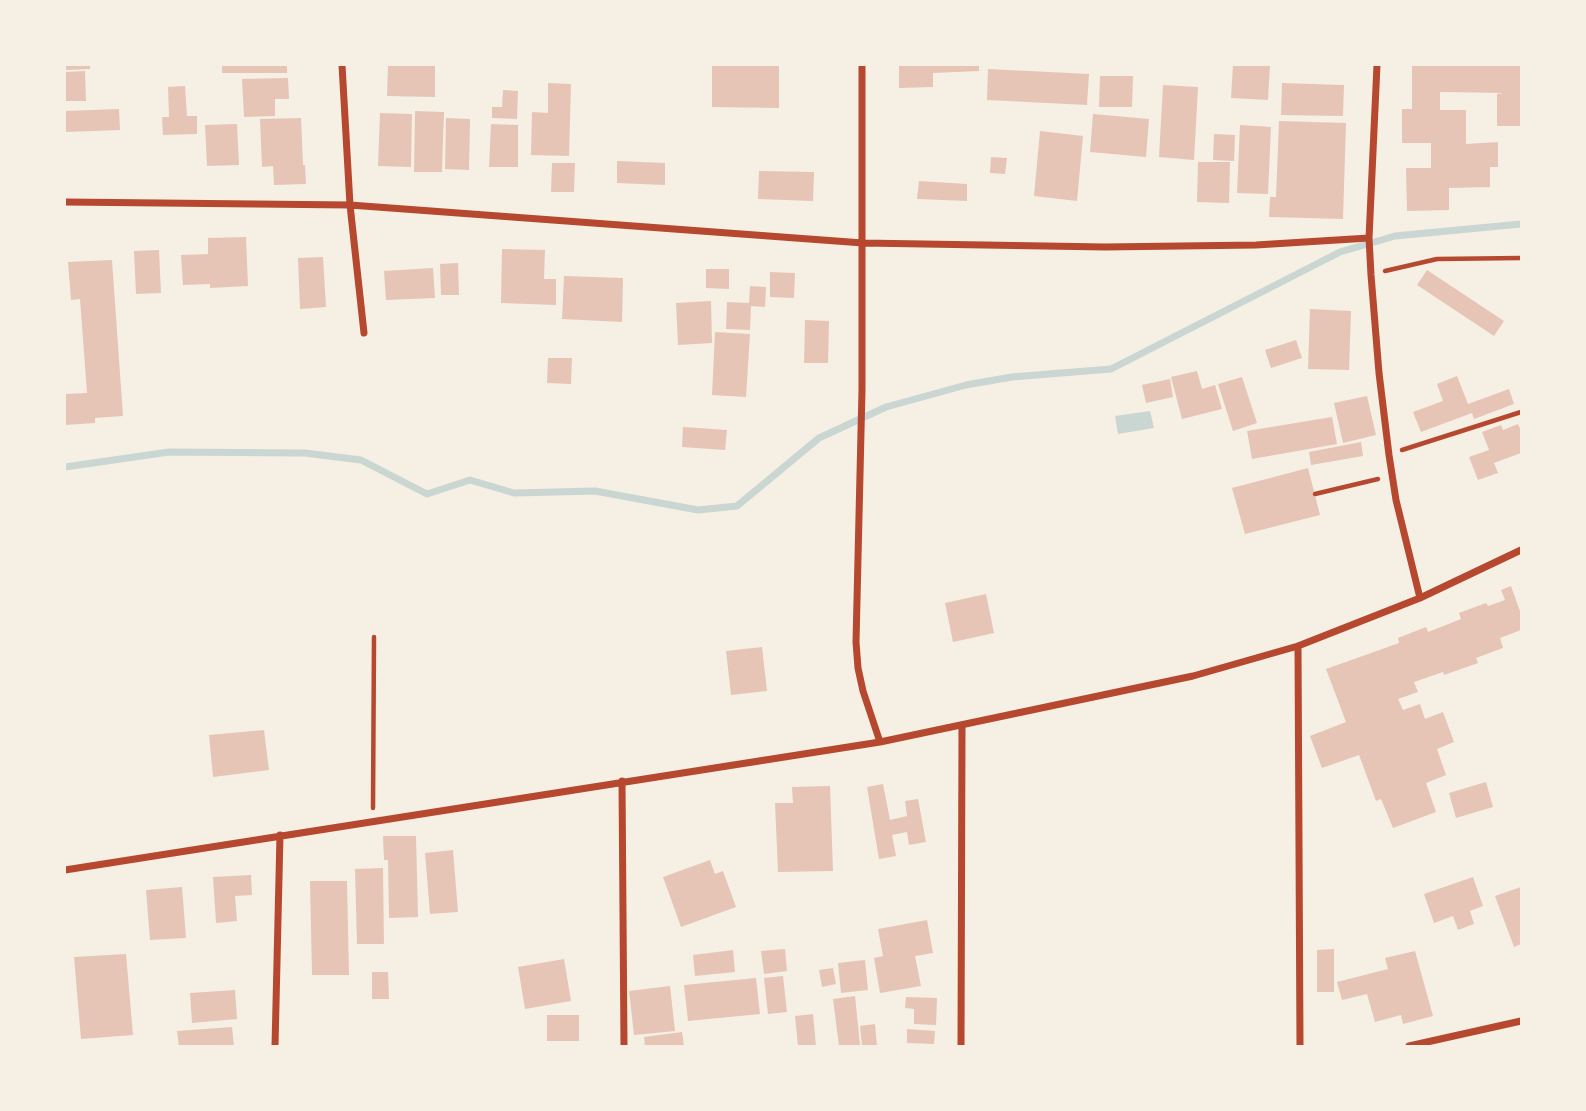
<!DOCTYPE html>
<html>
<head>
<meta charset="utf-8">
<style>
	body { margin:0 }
	#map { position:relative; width:1586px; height:1111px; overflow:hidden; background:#f6efe4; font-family:Jost,sans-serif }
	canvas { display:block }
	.frame { position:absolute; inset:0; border:66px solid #f6efe4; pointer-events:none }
</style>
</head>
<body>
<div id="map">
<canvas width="1586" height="1111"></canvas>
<div class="frame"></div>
</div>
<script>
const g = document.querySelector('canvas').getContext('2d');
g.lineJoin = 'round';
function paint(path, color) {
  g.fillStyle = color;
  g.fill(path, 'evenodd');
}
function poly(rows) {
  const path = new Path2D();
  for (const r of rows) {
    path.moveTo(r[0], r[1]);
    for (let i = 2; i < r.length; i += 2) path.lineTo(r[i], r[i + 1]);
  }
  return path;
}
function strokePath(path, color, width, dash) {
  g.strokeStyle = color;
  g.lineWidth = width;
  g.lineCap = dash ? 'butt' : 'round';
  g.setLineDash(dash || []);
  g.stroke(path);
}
const water = poly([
	[1150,411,1154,428,1118,434,1115,416]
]);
const stream = poly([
	[65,467,169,452,305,453,361,460,427,494,470,480,514,493,595,491,698,510,737,506,819,438,886,407,966,385,1012,377,1111,369,1340,252,1395,236,1521,224]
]);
const building = poly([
	[65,65,90,65,90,69,65,70],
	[222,65,287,65,287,73,222,73],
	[388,65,435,65,435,97,387,96],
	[712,65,779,65,779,108,712,107],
	[899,65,979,65,979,71,933,73,933,87,899,88],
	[1233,65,1270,65,1268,100,1231,98],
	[1412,65,1521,65,1521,126,1497,126,1497,94,1503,93,1440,92,1440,110,1466,110,1466,144,1498,142,1498,167,1490,167,1490,187,1449,188,1449,210,1407,211,1406,168,1431,168,1431,143,1402,143,1402,109,1412,109],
	[988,69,1089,74,1087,105,987,100],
	[85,71,86,101,65,101,65,72],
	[1100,76,1133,76,1132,107,1099,107],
	[288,78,289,99,275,99,275,116,244,117,242,79],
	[548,83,571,84,569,156,531,155,532,112,548,113],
	[1282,83,1344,85,1343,116,1281,115],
	[1163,85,1198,87,1194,160,1159,157],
	[185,86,187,116,197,116,197,134,163,135,162,117,169,117,168,87],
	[503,90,518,91,517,119,492,118,492,107,502,107],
	[119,109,120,130,65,132,65,111],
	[415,111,444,112,442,172,414,172],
	[380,113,412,114,411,167,378,166],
	[1093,114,1149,119,1146,157,1090,152],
	[301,118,303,165,305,165,306,184,274,185,273,166,262,167,260,119],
	[446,118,470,119,469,170,445,169],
	[1279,121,1346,123,1343,219,1269,217,1270,197,1276,197],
	[237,124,239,165,207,166,205,125],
	[491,124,518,125,518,167,489,167],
	[1240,125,1271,127,1268,194,1237,193],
	[1040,131,1083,136,1077,201,1034,196],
	[1214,134,1235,135,1234,161,1213,160],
	[991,157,1007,158,1005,174,990,173],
	[617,161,665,163,665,185,617,183],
	[1198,162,1230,162,1229,203,1197,202],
	[552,163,575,163,574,192,551,192],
	[759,171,814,172,813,201,758,199],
	[919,181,967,184,967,201,917,199],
	[246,237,248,286,210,288,210,284,183,285,181,255,208,254,208,238],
	[502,249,545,250,544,279,556,279,556,305,501,303],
	[159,250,161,293,136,294,134,251],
	[323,257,326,307,300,309,298,258],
	[112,260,123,416,95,418,95,423,65,425,65,394,87,393,80,299,71,300,68,262],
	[458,263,459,295,441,295,440,264],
	[433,268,435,298,386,300,384,271],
	[706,269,729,269,729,289,706,288],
	[1427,270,1504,321,1494,336,1417,285],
	[770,272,795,273,794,298,770,297],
	[564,276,623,278,622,322,562,319],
	[750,286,766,287,765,307,751,306,750,330,726,329,727,302,749,303],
	[711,301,712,343,678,345,676,303],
	[1310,309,1351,311,1349,370,1308,369],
	[805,320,829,321,828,363,804,363],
	[715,332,750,334,746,397,712,395],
	[1296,340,1302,358,1271,368,1265,350],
	[548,358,572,358,571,384,547,383],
	[1197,371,1202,389,1215,385,1222,409,1182,419,1171,377],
	[1457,376,1468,404,1509,389,1514,404,1474,419,1472,413,1421,432,1413,412,1443,401,1437,384],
	[1242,377,1257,423,1233,431,1218,384],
	[1170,379,1173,397,1146,403,1142,385],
	[1367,396,1376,435,1343,443,1334,403],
	[1332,417,1337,444,1252,459,1247,431],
	[1518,424,1521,431,1521,453,1494,463,1498,473,1478,480,1469,457,1489,450,1482,432,1501,425,1503,430],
	[683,427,727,430,725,450,682,447],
	[1361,442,1363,456,1311,465,1309,452],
	[1308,468,1320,515,1245,534,1232,488],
	[1511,586,1521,614,1521,630,1500,638,1503,648,1476,658,1478,663,1444,675,1443,672,1414,682,1418,692,1398,699,1403,710,1420,704,1425,719,1443,712,1454,742,1437,749,1446,775,1426,783,1436,812,1393,828,1381,799,1376,801,1359,755,1322,768,1310,736,1346,722,1326,669,1399,643,1398,638,1426,627,1428,632,1461,619,1459,613,1486,603,1488,606,1505,600,1501,590],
	[986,594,994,633,953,642,945,603],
	[762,647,767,691,731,695,726,651],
	[264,730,269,770,213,777,209,735],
	[1486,782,1493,807,1456,818,1449,793],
	[883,784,890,820,907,816,905,801,918,799,926,842,909,845,907,832,892,835,896,856,879,859,867,787],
	[830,786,833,871,778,872,775,803,793,803,792,787],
	[383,836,416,836,418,917,389,918,388,860,384,860],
	[453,850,458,912,430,914,425,853],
	[710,860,715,874,723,871,736,907,681,927,663,877],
	[383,868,384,944,357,944,355,869],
	[251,875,252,895,235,896,237,921,216,923,213,877],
	[1473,877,1483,906,1470,911,1474,924,1458,930,1453,916,1434,923,1424,894],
	[310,881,347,881,349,975,312,975],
	[182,887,186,938,150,940,146,890],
	[1521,887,1521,944,1514,947,1495,896],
	[927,920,933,953,915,956,921,986,880,993,874,958,883,956,878,929],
	[785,949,787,971,764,974,761,951],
	[1334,949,1334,992,1317,992,1317,950],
	[733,950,735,972,695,976,693,955],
	[1415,951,1433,1016,1403,1024,1401,1015,1375,1022,1367,994,1342,1000,1337,982,1388,969,1385,958],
	[126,954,133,1035,81,1039,74,957],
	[564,959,571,1001,525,1009,518,967],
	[865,960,868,990,841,993,838,963],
	[833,968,836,984,822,987,819,970],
	[372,972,388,972,389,999,372,999],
	[783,976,787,1012,768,1014,764,978],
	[756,978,760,1014,688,1021,684,985],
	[670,986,675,1031,634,1035,629,991],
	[235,990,237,1019,192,1023,190,993],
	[855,996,860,1045,839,1046,833,999],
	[906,997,937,998,936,1025,914,1024,914,1009,905,1008],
	[813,1014,816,1046,798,1046,795,1016],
	[547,1015,579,1015,579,1041,547,1041],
	[875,1024,877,1046,862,1046,860,1026],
	[232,1027,234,1046,179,1046,177,1031],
	[907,1029,935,1031,934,1044,907,1043],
	[682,1032,684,1046,645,1046,644,1037]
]);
const path = poly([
	[1385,271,1437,259,1521,258],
	[1402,450,1521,412],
	[1315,494,1378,479],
	[373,808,374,637]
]);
const minor = poly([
	[342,65,350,205,364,333],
	[862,65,862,390,856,642,858,668,863,691,880,742],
	[1377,65,1369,238,1371,275,1379,373,1389,455,1396,500,1420,598],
	[65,202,350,205,863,243,1105,247,1256,245,1369,238],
	[1298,646,1300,1046],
	[622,781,624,1046],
	[65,870,880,742,1193,676,1298,646,1420,598,1521,550],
	[275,1046,280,835],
	[961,1046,962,726],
	[1409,1046,1521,1021]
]);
paint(water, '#c9d6d2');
strokePath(stream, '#c9d6d2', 7);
paint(building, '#e6c5b7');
strokePath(path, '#b5482f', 4.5);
strokePath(minor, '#b5482f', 7);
</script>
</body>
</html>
